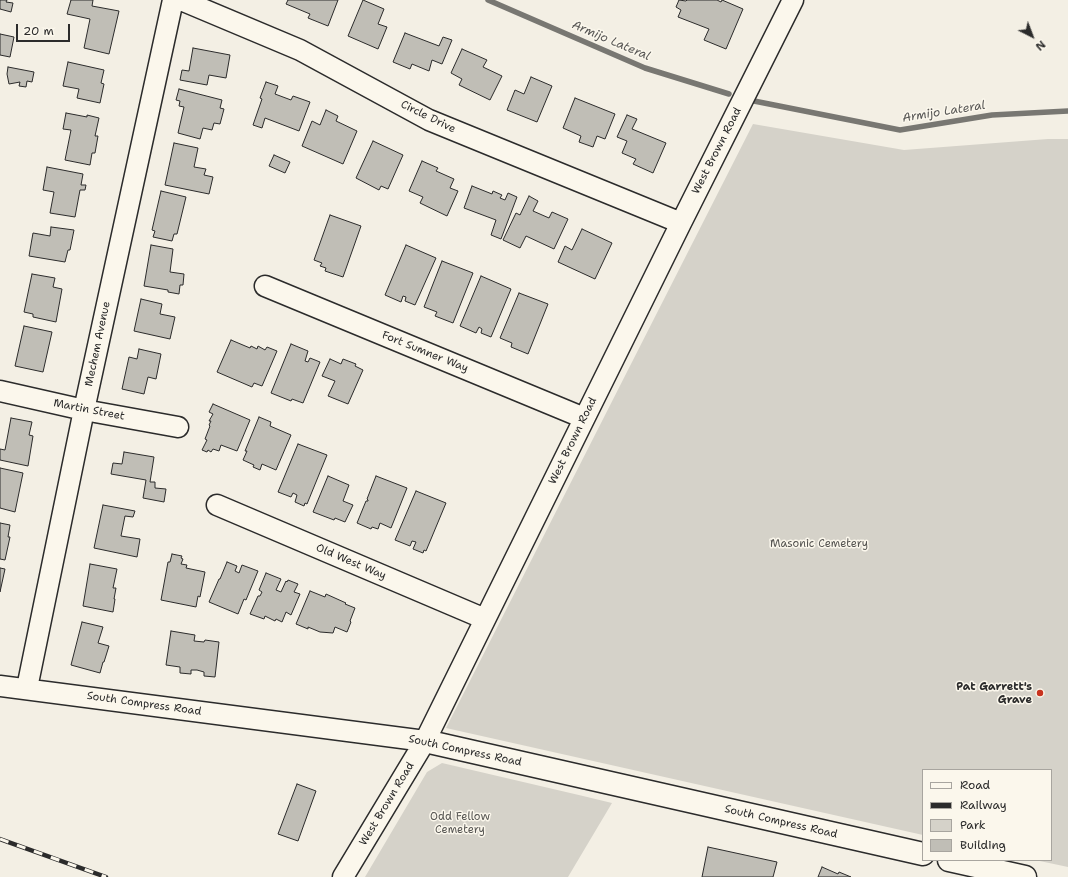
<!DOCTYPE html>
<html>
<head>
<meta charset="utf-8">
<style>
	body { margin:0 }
	#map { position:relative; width:1068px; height:877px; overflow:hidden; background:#f3efe4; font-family:"Shantell Sans",sans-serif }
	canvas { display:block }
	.legend { position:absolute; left:922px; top:769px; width:130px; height:92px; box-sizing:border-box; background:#fbf7ec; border:1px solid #a8a59f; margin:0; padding:5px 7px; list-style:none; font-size:12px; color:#2b2b2b }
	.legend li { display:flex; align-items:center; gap:8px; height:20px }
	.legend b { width:20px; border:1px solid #a8a59f }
	.north { position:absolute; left:1012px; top:16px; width:40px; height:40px; -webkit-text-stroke:3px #fbf7ec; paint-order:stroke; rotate:138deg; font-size:11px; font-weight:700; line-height:16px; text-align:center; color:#2b2b2b }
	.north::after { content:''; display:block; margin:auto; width:14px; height:18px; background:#2b2b2b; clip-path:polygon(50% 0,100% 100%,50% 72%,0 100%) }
	.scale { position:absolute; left:16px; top:24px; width:54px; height:18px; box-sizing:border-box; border:2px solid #2b2b2b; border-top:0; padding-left:5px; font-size:12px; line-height:14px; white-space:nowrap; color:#2b2b2b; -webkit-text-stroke:3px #fbf7ec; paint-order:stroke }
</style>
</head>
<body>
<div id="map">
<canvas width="1068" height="877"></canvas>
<ul class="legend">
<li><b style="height:5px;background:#fbf7ec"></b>Road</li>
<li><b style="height:5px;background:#2b2b2b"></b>Railway</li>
<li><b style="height:11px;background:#d5d2c9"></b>Park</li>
<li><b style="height:11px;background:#c0beb6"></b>Building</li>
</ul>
<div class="north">N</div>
<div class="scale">20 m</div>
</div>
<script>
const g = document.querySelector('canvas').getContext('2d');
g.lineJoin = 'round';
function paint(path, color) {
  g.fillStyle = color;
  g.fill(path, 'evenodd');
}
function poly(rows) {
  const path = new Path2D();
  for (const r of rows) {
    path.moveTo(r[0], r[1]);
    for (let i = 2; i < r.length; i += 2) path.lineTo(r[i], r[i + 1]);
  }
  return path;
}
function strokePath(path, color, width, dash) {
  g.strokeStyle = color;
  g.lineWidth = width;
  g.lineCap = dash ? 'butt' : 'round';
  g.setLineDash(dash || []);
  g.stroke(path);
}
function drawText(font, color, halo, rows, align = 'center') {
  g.font = font + ' "Shantell Sans",sans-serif';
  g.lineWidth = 3;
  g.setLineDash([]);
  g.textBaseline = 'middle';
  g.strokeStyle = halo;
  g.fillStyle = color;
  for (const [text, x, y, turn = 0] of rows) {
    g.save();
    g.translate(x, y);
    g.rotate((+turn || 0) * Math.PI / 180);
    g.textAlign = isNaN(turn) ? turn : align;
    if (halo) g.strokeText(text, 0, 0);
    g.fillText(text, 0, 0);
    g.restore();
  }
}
const green = poly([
	[753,124,904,150,1048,139,1068,139,1068,867,1035,860,1051,860,1051,770,923,770,923,835,446,728],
	[442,763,583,796,612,803,568,877,365,877,427,772]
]);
const stream = poly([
	[488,0,645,68,729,94],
	[754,101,900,130,992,115,1068,111]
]);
const building = poly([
	[0,0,7,0,6,2,13,3,11,12,0,9,0,0],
	[71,0,93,0,92,6,119,11,109,54,84,48,90,19,67,14,71,0],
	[288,0,338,0,328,26,308,18,310,14,286,4,288,0],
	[363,0,384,9,378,24,387,27,378,49,348,36,363,0],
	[679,0,686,1,687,0,717,0,721,2,722,0,743,9,726,49,704,40,709,29,678,17,681,10,676,7,679,0],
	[405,33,439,46,443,37,452,40,442,64,432,60,429,71,412,64,410,69,393,62,405,33],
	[0,34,14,37,10,57,0,55,0,34],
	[193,48,230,55,226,78,209,75,207,85,180,80,182,70,189,71,193,48],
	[462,49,487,60,483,67,502,76,490,100,459,85,462,79,451,73,462,49],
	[68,62,104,70,101,83,104,84,100,103,77,98,79,89,63,86,68,62],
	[8,67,34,72,32,82,27,81,26,87,19,86,20,82,9,84,7,74,8,67],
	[531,77,552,86,537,122,507,110,515,90,524,94,531,77],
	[266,82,278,86,275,94,291,100,293,96,310,102,299,131,265,118,262,128,253,125,262,99,260,98,266,82],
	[179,89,222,100,220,108,224,109,220,124,214,123,212,130,203,128,200,139,178,133,184,107,179,106,180,101,176,100,179,89],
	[575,98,615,114,605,139,597,136,593,147,579,142,581,136,563,128,575,98],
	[326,110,338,116,336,121,357,131,343,164,302,146,312,121,320,125,326,110],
	[66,113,87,117,87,115,99,118,95,136,98,136,95,153,92,153,90,165,65,160,71,130,63,129,66,113],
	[627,115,637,119,632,129,666,143,653,173,633,164,636,159,622,153,627,141,617,137,627,115],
	[373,141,403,155,388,189,381,186,379,190,356,178,373,141],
	[174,143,198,148,194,167,206,169,204,175,213,177,209,194,165,185,174,143],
	[274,155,290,162,285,173,269,166,274,155],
	[422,161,438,168,436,171,454,179,450,188,458,191,447,216,420,203,423,197,409,191,422,161],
	[47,167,83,174,81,185,86,185,85,190,80,190,75,217,50,213,54,192,43,190,47,167],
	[472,186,492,194,493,191,502,195,500,198,505,200,508,193,517,197,501,239,491,235,496,220,464,208,472,186],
	[161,191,186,197,177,234,174,234,172,241,153,237,155,231,152,230,161,191],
	[529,196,538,201,533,211,549,218,552,212,568,219,554,249,526,236,520,248,503,240,516,213,520,215,529,196],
	[330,215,361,226,343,277,325,271,326,268,320,266,322,263,314,260,330,215],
	[51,227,74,230,70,250,68,250,65,262,29,256,33,233,50,236,51,227],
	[582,229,612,243,595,279,558,262,565,246,572,250,582,229],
	[151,245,173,249,170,272,184,274,183,285,180,285,179,294,168,292,168,290,144,286,151,245],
	[406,245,436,258,415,305,405,301,406,297,403,296,401,302,385,295,406,245],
	[442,261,473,273,453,323,435,316,437,312,424,307,442,261],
	[32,274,55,278,53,287,62,289,56,322,33,317,33,314,24,312,32,274],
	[481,276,511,289,491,337,481,333,482,329,479,327,476,333,460,326,481,276],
	[519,293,548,304,528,354,511,347,512,343,500,338,519,293],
	[141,299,162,304,160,314,175,317,170,339,134,331,141,299],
	[24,326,52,332,43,372,15,366,24,326],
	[231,340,250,348,251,346,257,349,258,346,265,350,267,347,277,351,262,386,254,383,252,387,217,372,231,340],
	[291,344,308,351,305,361,308,362,310,358,320,362,303,403,292,399,291,401,271,393,291,344],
	[139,349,161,354,156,379,148,377,144,394,122,389,129,357,137,359,139,349],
	[330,359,341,364,343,359,356,364,355,366,363,370,348,404,328,396,335,381,322,376,330,359],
	[213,404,250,420,237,451,221,445,219,451,213,449,211,452,208,450,207,452,202,450,207,440,205,439,210,426,209,425,211,421,209,421,213,414,209,412,213,404],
	[259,417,271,422,270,426,291,435,276,470,262,464,260,470,253,467,254,465,243,460,247,451,245,451,259,417],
	[11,418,32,422,29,435,33,436,28,466,0,460,0,449,5,450,11,418],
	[298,444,327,455,307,504,305,503,304,506,295,502,297,495,293,493,291,497,278,492,298,444],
	[124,452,154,457,150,482,155,482,155,488,166,489,164,502,143,498,146,480,111,474,113,463,122,464,124,452],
	[0,468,23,473,15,512,0,508,0,468],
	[328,476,349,485,343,501,353,505,345,522,335,518,334,520,313,512,328,476],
	[376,476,407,488,391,528,380,523,378,529,372,527,371,529,357,523,366,501,368,501,368,500,367,499,376,476],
	[416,491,446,503,426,551,424,550,423,553,413,549,416,542,412,541,410,546,395,540,416,491],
	[103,505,135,511,133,517,125,516,121,536,140,539,137,557,94,548,103,505],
	[0,523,10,525,8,537,10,537,5,560,0,559,0,523],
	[172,554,182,556,181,558,183,559,181,564,187,565,186,568,205,572,200,597,198,596,196,607,161,600,168,562,170,562,172,554],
	[227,562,237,566,235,571,239,573,242,565,258,571,246,600,244,599,238,614,209,602,219,579,220,579,227,562],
	[90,564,117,569,113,588,116,588,114,599,115,599,113,612,83,606,90,564],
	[0,568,5,569,0,592,0,568],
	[266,573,281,579,276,590,281,592,286,581,287,582,288,580,298,584,294,592,300,594,291,615,286,612,282,622,276,619,275,621,265,616,264,619,250,614,258,596,260,596,262,592,259,590,266,573],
	[310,591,325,597,326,594,346,603,345,604,355,608,350,621,351,622,347,632,335,627,333,633,320,632,308,627,308,629,296,624,310,591],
	[82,622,103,627,98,643,109,646,104,662,103,662,100,673,71,665,82,622],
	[171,631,195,635,194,641,204,642,205,640,219,642,215,677,204,676,204,672,197,670,191,670,191,674,180,673,180,667,166,665,171,631],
	[297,784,316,791,298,841,278,834,297,784],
	[708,847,777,862,773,877,702,877,708,847],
	[822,867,838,874,839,872,851,877,818,877,822,867]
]);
const minor = poly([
	[181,0,300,50,429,120,681,223],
	[265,286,584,418],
	[0,391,84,410,178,427],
	[217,505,485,619],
	[0,686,425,741],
	[27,688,84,410,173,0],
	[343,877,425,741,681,223,793,0]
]);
const tertiary = poly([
	[425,741,923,854],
	[949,860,1025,877]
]);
const rail = poly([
	[0,839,106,877]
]);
const markers = [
	[1040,693,4,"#c8321e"]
];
const streetNames = [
	["Circle Drive",428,117,26],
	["West Brown Road",717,151,-63],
	["Mechem Avenue",98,344,-78],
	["Fort Sumner Way",425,352,22],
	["Martin Street",89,410,11],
	["West Brown Road",573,441,-64],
	["Old West Way",351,562,23],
	["South Compress Road",144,704,8],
	["South Compress Road",465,751,12],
	["West Brown Road",387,804,-59],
	["South Compress Road",781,822,13]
];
const parkNames = [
	["Masonic Cemetery",819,544],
	["Odd Fellow",460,817],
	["Cemetery",460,830]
];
const poiNames = [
	["Pat Garrett's",1032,687],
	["Grave",1032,700]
];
const waterNames = [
	["Armijo Lateral",611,41,23],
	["Armijo Lateral",944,112,-9]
];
paint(green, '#d5d2c9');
strokePath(stream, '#787772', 5.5);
paint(building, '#c0beb6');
strokePath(building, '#2b2b2b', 1);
strokePath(minor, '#2b2b2b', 23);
strokePath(tertiary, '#2b2b2b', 25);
strokePath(minor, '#fbf7ec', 20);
strokePath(tertiary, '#fbf7ec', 22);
strokePath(rail, '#2b2b2b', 4.5);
strokePath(rail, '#fbf7ec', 3, [9]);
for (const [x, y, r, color] of markers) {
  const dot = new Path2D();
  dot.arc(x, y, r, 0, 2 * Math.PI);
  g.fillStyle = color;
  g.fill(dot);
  strokePath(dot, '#fbf7ec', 1.5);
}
drawText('11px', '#2b2b2b', '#fbf7ec', streetNames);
drawText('11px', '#565552', '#fbf7ec', parkNames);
drawText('bold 11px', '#2b2b2b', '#fbf7ec', poiNames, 'right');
drawText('italic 12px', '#585755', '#fbf7ec', waterNames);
</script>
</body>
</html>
